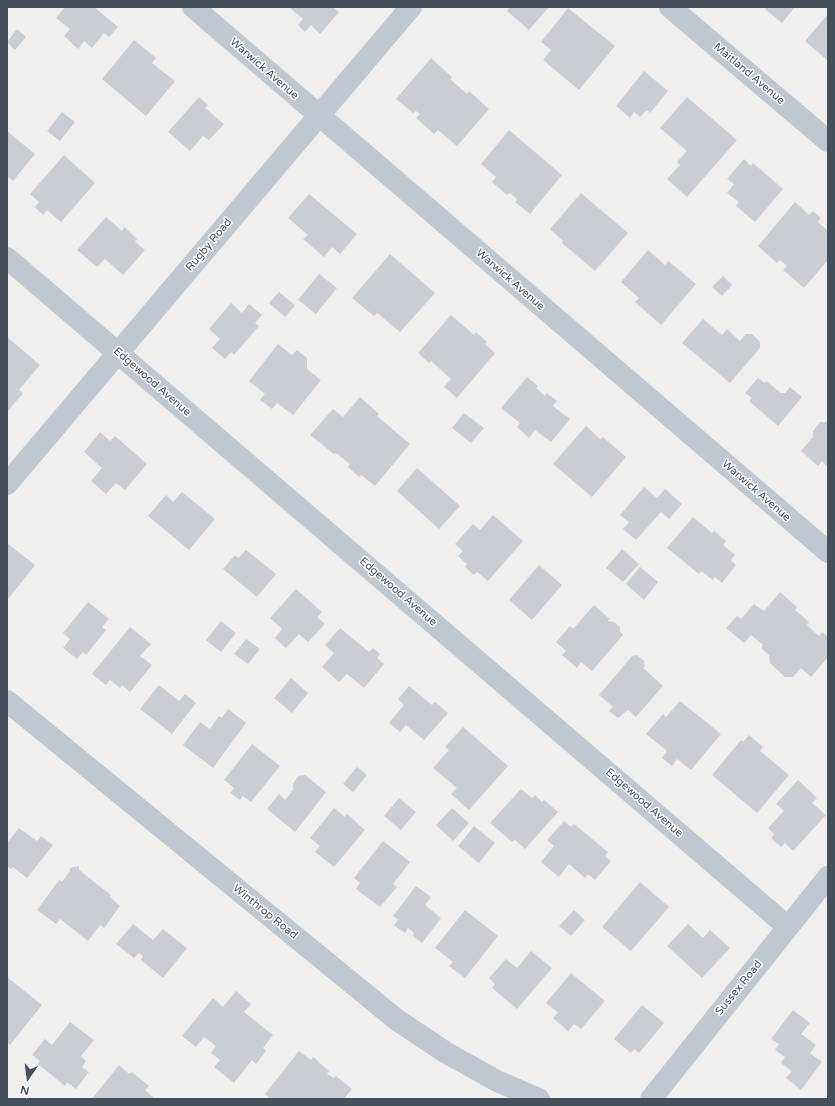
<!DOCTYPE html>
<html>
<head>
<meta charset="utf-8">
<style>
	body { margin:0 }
	#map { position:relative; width:835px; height:1106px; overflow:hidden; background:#f1efee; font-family:"Varela Round",sans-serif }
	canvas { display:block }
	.frame { position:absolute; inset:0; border:8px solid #46505c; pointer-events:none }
	.north { position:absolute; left:8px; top:1058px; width:40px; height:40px; -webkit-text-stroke:3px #fff; paint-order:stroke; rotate:194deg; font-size:11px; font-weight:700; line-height:16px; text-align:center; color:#46505c }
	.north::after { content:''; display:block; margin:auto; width:14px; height:18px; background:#46505c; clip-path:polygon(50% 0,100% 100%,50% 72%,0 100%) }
</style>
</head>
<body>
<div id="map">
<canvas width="835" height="1106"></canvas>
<div class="frame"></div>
<div class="north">N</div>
</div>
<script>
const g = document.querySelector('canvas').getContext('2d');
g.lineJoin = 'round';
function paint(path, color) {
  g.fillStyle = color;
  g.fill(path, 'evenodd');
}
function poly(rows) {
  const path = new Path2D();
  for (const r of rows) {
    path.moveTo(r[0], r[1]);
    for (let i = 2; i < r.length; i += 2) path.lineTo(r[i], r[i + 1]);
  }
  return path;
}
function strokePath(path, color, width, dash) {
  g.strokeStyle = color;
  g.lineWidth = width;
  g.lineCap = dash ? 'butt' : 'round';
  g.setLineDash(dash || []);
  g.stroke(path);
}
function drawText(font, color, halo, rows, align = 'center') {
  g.font = font + ' "Varela Round",sans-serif';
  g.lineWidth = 3;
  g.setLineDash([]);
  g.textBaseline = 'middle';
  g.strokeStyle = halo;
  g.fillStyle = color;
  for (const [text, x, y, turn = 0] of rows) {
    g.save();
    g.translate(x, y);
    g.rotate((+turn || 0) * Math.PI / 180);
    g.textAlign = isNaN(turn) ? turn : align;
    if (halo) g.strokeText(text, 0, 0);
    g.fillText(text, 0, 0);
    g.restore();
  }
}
const building = poly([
	[65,7,94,7,118,27,109,37,104,33,92,48,84,41,78,49,64,36,70,29,56,18],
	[291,7,333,7,339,12,320,34,311,25,305,32,298,25,303,19,290,8],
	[510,7,549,7,529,30,507,11],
	[766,7,795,7,782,23,765,9],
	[568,8,615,46,579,90,543,60,551,50,541,42],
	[828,14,828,61,805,41],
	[17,29,26,37,15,50,7,42],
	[134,40,156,58,152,63,175,81,146,116,102,79],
	[431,58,452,77,450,79,467,94,469,91,489,109,457,146,438,130,434,134,416,118,420,114,416,111,413,113,396,99],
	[644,71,668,91,650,113,647,110,640,117,634,112,630,118,616,106],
	[199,97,208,105,205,108,224,124,209,140,203,136,190,151,168,132],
	[687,97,737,140,687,197,667,179,680,165,677,162,687,151,660,128],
	[62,112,75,122,60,141,47,131],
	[509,130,562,175,530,214,515,202,517,199,510,193,507,195,492,182,496,177,481,164],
	[7,131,35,154,13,181,7,176],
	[64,155,95,183,61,222,47,210,43,215,35,207,39,202,30,194],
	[744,159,751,166,753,163,783,189,755,222,736,206,739,202,727,193,734,184,727,179],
	[581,193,628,233,595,271,562,243,563,241,550,229],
	[309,194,357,234,340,254,332,247,324,257,303,239,308,235,288,218],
	[795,202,809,215,813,211,821,218,818,222,828,231,828,260,804,288,783,270,787,266,780,260,777,263,758,246],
	[106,217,122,231,124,227,137,239,135,242,145,250,123,275,105,259,97,267,77,250],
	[648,250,665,265,668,261,696,284,661,325,635,302,639,298,621,282],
	[390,254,435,293,400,332,377,313,374,316,352,298],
	[319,274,337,288,316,314,298,300],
	[723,276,732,285,722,296,712,287],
	[279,292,295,305,285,317,269,303],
	[231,303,242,313,249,304,262,315,255,323,259,326,234,355,231,352,225,359,212,348,220,339,209,329],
	[451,315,474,335,476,332,487,342,485,344,495,353,457,398,444,387,451,379,431,361,429,363,418,353],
	[703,319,722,335,727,329,740,341,746,334,752,334,760,342,760,348,730,383,682,343],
	[7,337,40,365,19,390,23,393,7,412],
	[278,344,292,355,297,350,307,358,307,369,321,380,293,415,277,403,272,409,260,400,265,394,249,381],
	[527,377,538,386,536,388,545,396,547,393,557,401,553,406,570,419,551,442,535,430,529,438,517,427,520,423,501,408],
	[758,378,765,383,766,381,781,393,785,393,790,387,802,397,778,426,749,401,752,398,745,393],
	[360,397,379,414,377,416,410,444,375,486,361,475,359,477,348,467,350,464,336,453,334,454,310,435,333,409,343,417],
	[464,413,484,428,471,443,452,428],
	[828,419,828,467,822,461,818,466,801,451,813,437,813,431,820,422,826,422],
	[586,426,600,439,603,437,626,457,592,497,553,464],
	[100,432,110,441,115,436,147,464,125,490,116,483,106,494,91,481,102,468,84,452],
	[417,468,460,506,439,529,397,491],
	[644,487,657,498,665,489,682,504,669,519,661,512,636,540,623,529,629,522,620,515],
	[182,492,215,519,189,550,148,516,166,495,173,502],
	[493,515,523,541,488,581,477,572,474,575,465,567,467,564,458,556,463,551,455,544,473,524,480,530],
	[693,517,712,533,714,531,726,541,723,545,735,555,731,560,736,565,722,583,715,577,713,580,701,571,699,574,667,548],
	[7,543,35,565,9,598,7,596],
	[622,549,639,564,623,582,606,568],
	[246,550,276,574,257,597,223,569,235,555,238,558],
	[539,565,562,585,532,620,509,600],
	[640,567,658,582,644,600,626,584],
	[296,589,322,612,317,617,325,624,308,642,299,634,286,648,275,638,282,629,270,618],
	[780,592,797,607,795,610,809,622,807,625,819,636,822,632,828,637,828,657,811,677,801,668,793,677,785,677,770,663,769,655,762,649,762,644,751,635,744,643,726,628,737,616,741,619,754,604,764,611],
	[88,602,109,619,102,627,106,630,86,655,83,652,77,659,63,648,70,639,63,633],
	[594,605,610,619,608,621,614,622,620,627,620,632,623,635,592,671,581,662,577,668,562,655,566,651,556,642,570,626,573,629],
	[221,621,236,633,221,652,206,640],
	[130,627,151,644,140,656,152,665,130,692,122,685,120,688,110,680,106,685,92,674],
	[340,628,369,652,373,648,380,654,377,658,384,664,364,688,347,674,339,682,322,667,334,653,325,645],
	[246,639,260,649,248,664,234,654],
	[637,655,644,661,645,666,643,668,663,686,636,717,628,710,618,718,609,711,613,707,599,695,632,656],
	[291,678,308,693,292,713,274,698],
	[159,685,179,701,185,694,196,703,172,734,140,709],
	[409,686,432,705,435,702,448,713,424,740,406,725,400,732,389,723,404,705,398,699],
	[680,701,721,734,691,770,677,759,672,766,662,758,667,751,646,734,663,714,666,717],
	[228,709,246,723,213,768,183,745,200,722,210,729,219,716,222,718],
	[463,727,508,766,469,810,451,794,457,788,433,768,449,750,445,747],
	[749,735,763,747,760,751,789,775,757,813,712,775,741,740,743,742],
	[252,744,280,766,251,802,243,796,240,800,230,793,234,788,224,780],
	[357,767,367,775,353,792,343,784],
	[305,775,326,792,295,832,267,809,279,794,285,800,293,790,293,784,298,776],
	[798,780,817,798,812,803,826,815,793,851,785,843,781,847,771,838,774,834,768,828,784,811,776,804],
	[521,789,532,798,535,795,542,802,544,800,558,812,525,849,515,840,512,842,490,823],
	[399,798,416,812,401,830,384,816],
	[334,808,345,817,347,814,365,830,334,867,315,852,320,846,310,838],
	[452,808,469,823,453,841,436,825],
	[564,821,571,827,574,824,608,852,605,856,611,861,595,880,588,874,585,878,569,864,559,877,541,862,554,846,547,840],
	[474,826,495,843,479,863,458,846],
	[19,828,37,841,41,836,53,845,27,878,13,867,11,869,7,866,7,843],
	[383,841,410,862,393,884,397,887,380,907,356,889,360,883,354,878],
	[79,866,79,870,111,895,110,897,120,906,104,928,100,925,88,941,60,919,56,924,37,910,59,880,62,882,70,871,70,868],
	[640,882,669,907,631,951,602,927],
	[416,886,431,897,425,905,441,918,422,943,413,936,414,933,408,928,405,933,394,925,398,920,393,916],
	[465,910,498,936,465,978,449,966,453,962,435,948],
	[574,910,585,920,571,936,559,926],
	[133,924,153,940,163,929,187,948,163,978,141,960,143,956,139,953,134,958,116,944],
	[688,924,703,938,710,930,730,948,702,978,667,946],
	[531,951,552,968,517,1009,492,988,495,984,489,978,506,959,517,968],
	[571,973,605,1001,581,1029,574,1024,568,1031,553,1018,558,1012,546,1003],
	[7,977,42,1005,10,1045,7,1043],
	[236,991,251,1004,244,1012,273,1035,263,1048,266,1051,256,1064,252,1060,234,1083,214,1067,220,1060,211,1053,216,1046,204,1037,196,1047,182,1036,213,998,223,1007],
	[642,1005,664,1023,639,1053,634,1049,631,1053,614,1039],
	[793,1010,810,1023,801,1034,816,1045,810,1053,822,1062,801,1090,786,1078,792,1071,781,1063,785,1057,775,1050,779,1044,771,1039],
	[70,1022,94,1040,81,1056,86,1061,82,1067,89,1072,76,1089,67,1082,65,1086,38,1064,40,1061,32,1055,45,1039,52,1045],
	[299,1051,311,1060,313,1057,329,1071,327,1074,334,1078,336,1076,352,1089,344,1099,270,1099,265,1094],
	[119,1065,129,1074,132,1072,149,1086,145,1090,155,1099,92,1099]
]);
const minor = poly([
	[193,7,828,552],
	[670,7,828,141],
	[7,258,788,927],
	[7,484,411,7],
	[7,701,397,1020,445,1052,497,1081,539,1099],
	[651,1099,828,877]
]);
const streetNames = [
	["Warwick Avenue",264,69,41],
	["Maitland Avenue",749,74,40],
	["Rugby Road",209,245,-50],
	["Warwick Avenue",510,280,41],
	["Edgewood Avenue",152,382,41],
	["Warwick Avenue",756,491,41],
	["Edgewood Avenue",398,592,41],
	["Edgewood Avenue",644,803,41],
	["Winthrop Road",265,912,39],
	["Sussex Road",739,988,-51]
];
paint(building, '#cacdd4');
strokePath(minor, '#bfc8d1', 22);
drawText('11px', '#46505c', '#fff', streetNames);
</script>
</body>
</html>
